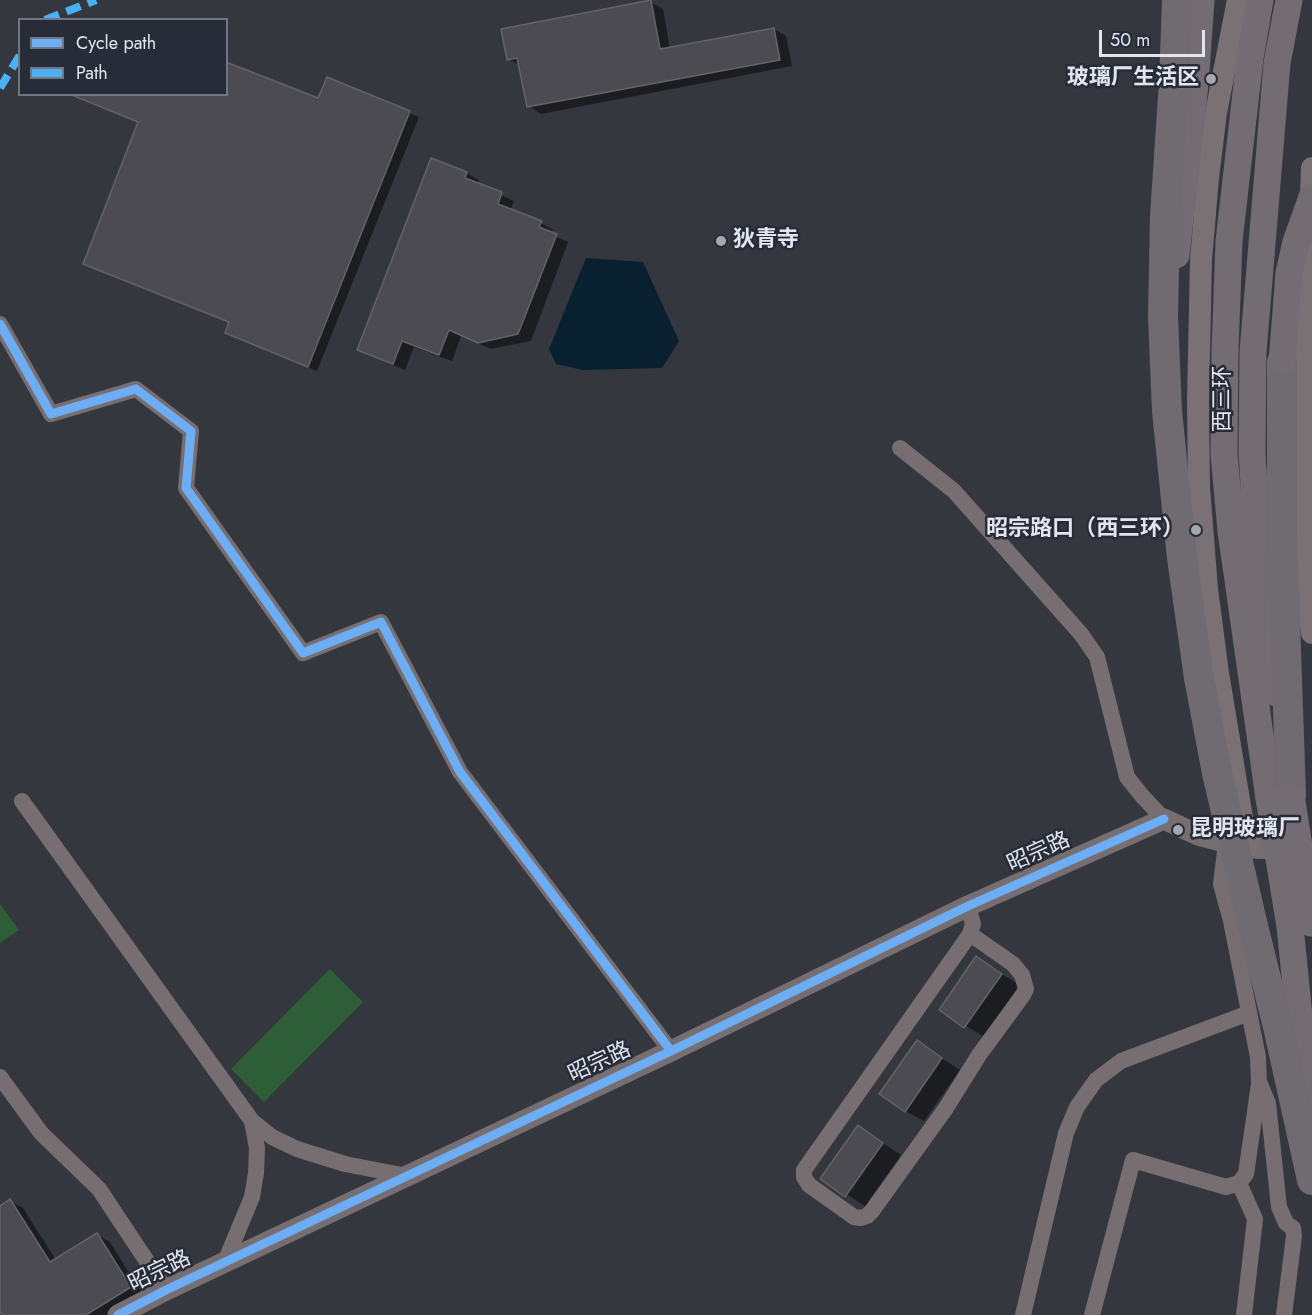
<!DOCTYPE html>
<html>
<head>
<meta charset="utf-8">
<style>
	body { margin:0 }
	#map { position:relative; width:1312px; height:1315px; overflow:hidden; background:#35373e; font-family:Jost,sans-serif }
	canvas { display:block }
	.legend { position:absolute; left:18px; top:18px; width:210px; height:78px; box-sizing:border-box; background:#272c38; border:2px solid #727680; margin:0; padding:8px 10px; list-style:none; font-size:18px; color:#e2e5ed }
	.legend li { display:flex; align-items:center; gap:12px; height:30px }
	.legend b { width:30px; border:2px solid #727680 }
	.scale { position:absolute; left:1099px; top:30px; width:106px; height:27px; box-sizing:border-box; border:3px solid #e2e5ed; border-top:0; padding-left:8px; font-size:18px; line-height:21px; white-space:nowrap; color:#e2e5ed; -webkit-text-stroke:4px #272c38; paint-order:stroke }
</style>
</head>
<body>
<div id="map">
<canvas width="1312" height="1315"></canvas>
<ul class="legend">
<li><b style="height:8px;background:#6dadf4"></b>Cycle path</li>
<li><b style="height:8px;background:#4cb0f7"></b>Path</li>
</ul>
<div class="scale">50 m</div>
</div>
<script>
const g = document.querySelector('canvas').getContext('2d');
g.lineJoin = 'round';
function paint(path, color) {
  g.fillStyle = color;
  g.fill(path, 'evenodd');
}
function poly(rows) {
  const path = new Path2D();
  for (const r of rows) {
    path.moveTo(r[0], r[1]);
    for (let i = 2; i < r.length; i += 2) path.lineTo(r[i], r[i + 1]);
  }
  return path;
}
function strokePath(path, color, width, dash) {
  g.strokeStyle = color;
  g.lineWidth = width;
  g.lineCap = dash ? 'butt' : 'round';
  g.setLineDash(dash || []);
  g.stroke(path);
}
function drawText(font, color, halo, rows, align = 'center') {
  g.font = font + ' Jost,"Noto Sans SC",sans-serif';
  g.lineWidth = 5;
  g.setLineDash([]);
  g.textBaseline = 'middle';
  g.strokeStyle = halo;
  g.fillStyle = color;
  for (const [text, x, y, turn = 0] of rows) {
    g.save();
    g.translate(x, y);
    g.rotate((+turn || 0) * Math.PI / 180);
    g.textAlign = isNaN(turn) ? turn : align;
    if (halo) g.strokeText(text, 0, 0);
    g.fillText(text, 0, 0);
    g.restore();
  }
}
const green = poly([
	[0,904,19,930,0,943],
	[330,969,363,1002,264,1102,231,1069]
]);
const water = poly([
	[586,258,643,262,679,341,662,368,583,370,556,364,549,349]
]);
const shadow = poly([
	[650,2,663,9,670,49,774,29,786,36,792,66,541,114,529,106,521,66,508,59],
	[328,79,419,117,317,371,235,338,227,333,231,322,84,263,139,123,66,94,226,94,319,100],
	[466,173,479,180,477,184,514,201,510,211,541,223,553,230,551,234,568,242,531,341,491,349,461,336,452,361,414,347,405,370,371,356,358,349],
	[977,958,1019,985,984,1037,941,1010],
	[917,1042,960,1070,924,1121,905,1111],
	[858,1127,901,1155,865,1206,822,1179],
	[10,1201,23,1208,56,1260,97,1235,110,1242,142,1294,109,1315,4,1315,0,1308,0,1207]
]);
const building = poly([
	[651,0,660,49,774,28,780,60,527,107,517,58,507,60,501,29,651,0],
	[226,62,318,98,327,77,410,111,308,367,225,333,229,322,83,264,138,122,69,94,226,94,226,62],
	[431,158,467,172,465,178,502,192,498,204,542,221,539,227,557,234,518,334,478,343,449,330,439,355,402,341,393,364,357,350,431,158],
	[976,956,1002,974,964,1028,939,1010,976,956],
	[917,1040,942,1058,905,1112,879,1094,917,1040],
	[858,1125,883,1143,845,1197,820,1179,858,1125],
	[10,1199,50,1262,97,1233,131,1287,86,1315,2,1315,0,1311,0,1206,10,1199]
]);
const minor = poly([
	[0,324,51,414,136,389,191,431,186,488,303,653,381,622,460,772,671,1051],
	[900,448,954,491,1081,634,1097,657,1127,777,1143,797,1164,819],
	[22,801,252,1121],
	[968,906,973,924,970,934,804,1170,804,1177,809,1185,854,1217,861,1218,867,1216,872,1211,946,1108,979,1055,1023,995,1026,989,1022,975,1013,964,970,934],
	[0,1077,41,1133,99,1189,166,1290],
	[1260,1084,1268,1103,1279,1207,1286,1223,1293,1228,1294,1236,1284,1315],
	[1239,1183,1255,1219,1244,1315],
	[225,1262,252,1197,256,1173,257,1148,252,1121,272,1137,297,1149,345,1164,407,1176],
	[1023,1315,1066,1133,1077,1107,1096,1080,1121,1061,1249,1013],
	[1092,1315,1133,1160,1226,1187,1239,1183,1246,1174,1259,1084,1258,1057,1231,921,1221,884,1226,843]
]);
const tertiary = poly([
	[118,1315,166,1290,671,1051,968,906,1164,819,1198,835,1247,848,1291,849]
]);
const secondary = poly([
	[1238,0,1216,113,1208,178,1201,260,1198,401,1199,487,1207,589,1218,673,1247,848],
	[1312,168,1302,432,1309,612,1312,633]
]);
const trunk = poly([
	[1260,0,1250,58,1229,241,1225,351,1224,454,1231,531,1269,798],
	[1176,255,1195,85,1201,0],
	[1276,693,1257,530,1252,453,1253,352,1277,63,1289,0],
	[1290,926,1302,1046,1312,1119]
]);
const motorway = poly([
	[1282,362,1282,534,1291,795],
	[1253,926,1279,1031,1312,1180]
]);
const trunkBridge = poly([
	[1282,362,1289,273,1296,242,1312,197],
	[1291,795,1311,923],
	[1269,798,1290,926]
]);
const motorwayBridge = poly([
	[1177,0,1174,82,1165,216,1163,317,1167,411,1182,558,1199,678,1217,773,1253,926]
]);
const quiet = poly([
	[45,20,96,0],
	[0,88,20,55]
]);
const cycleway = poly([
	[0,324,51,414,136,389,191,431,186,488,303,653,381,622,460,772,671,1051],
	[118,1315,166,1290,671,1051,968,906,1164,819]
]);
const markers = [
	[1211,79,6,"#a5a8b0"],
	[721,241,6,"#a5a8b0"],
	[1196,530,6,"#a5a8b0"],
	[1178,830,6,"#a5a8b0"]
];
const poiNames = [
	["玻璃厂生活区",1199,79],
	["狄青寺",733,241,"left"],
	["昭宗路口（西三环）",1184,530],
	["昆明玻璃厂",1190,830,"left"]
];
const streetNames = [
	["西三环",1224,399,-90],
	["昭宗路",1039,853,-24],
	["昭宗路",600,1063,-25],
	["昭宗路",160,1272,-26]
];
paint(green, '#2d5e37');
paint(water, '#08202f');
paint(shadow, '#0007');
paint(building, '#4c4b51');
strokePath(building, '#636368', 1.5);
strokePath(minor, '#776e71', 16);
strokePath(tertiary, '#776e71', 21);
strokePath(secondary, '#7a7175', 22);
strokePath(trunk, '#736c72', 27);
strokePath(motorway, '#706b71', 30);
strokePath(trunkBridge, '#736c72', 27);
strokePath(motorwayBridge, '#706b71', 30);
strokePath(quiet, '#4cb0f7', 8, [15, 8]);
strokePath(cycleway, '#6dadf4', 9);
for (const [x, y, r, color] of markers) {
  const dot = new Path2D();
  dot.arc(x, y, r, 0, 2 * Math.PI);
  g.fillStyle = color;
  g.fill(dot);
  strokePath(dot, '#272c38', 2);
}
drawText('bold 22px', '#e2e5ed', '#272c38', poiNames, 'right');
drawText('22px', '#e2e5ed', '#272c38', streetNames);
</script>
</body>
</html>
